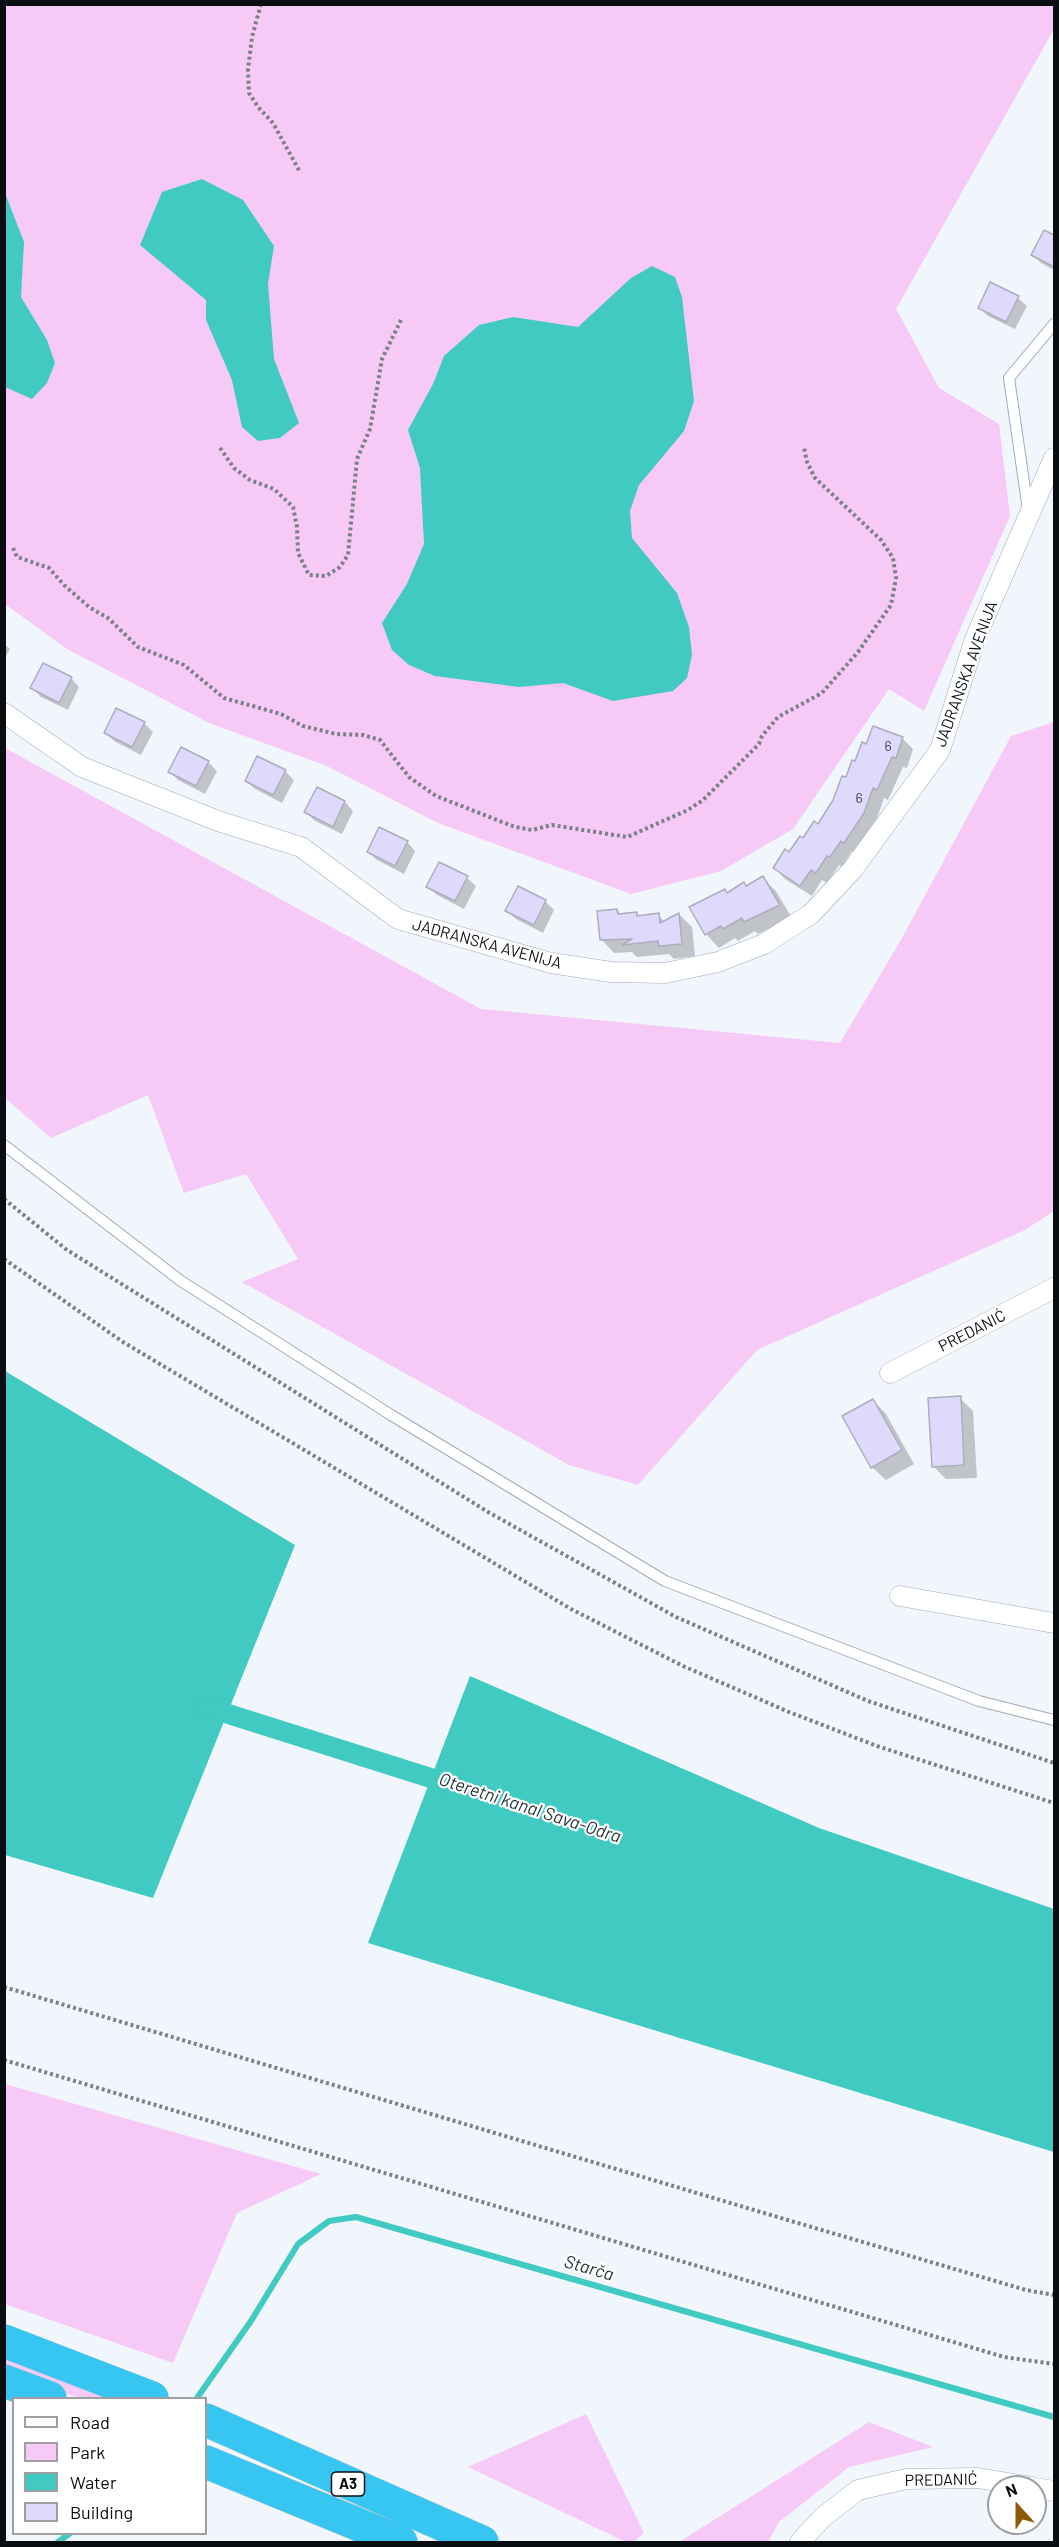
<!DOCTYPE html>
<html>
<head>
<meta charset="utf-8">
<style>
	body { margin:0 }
	#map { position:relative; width:1059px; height:2547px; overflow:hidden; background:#f1f5fc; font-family:Barlow,sans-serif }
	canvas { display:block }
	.frame { position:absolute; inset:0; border:6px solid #0a0e13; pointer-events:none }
	.legend { position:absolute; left:12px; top:2397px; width:195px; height:138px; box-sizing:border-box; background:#fff; border:2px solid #9d9fa1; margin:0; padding:8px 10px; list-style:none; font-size:18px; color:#0a0e13 }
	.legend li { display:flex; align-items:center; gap:12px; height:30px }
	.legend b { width:30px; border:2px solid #9d9fa1 }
	.north { position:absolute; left:987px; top:2475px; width:60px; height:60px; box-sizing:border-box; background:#fff; border:2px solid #9d9fa1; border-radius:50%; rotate:339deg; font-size:16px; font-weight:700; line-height:24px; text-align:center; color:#0a0e13 }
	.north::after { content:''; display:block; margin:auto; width:21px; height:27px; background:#8d5b07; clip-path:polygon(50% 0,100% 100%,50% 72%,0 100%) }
</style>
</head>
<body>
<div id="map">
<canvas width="1059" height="2547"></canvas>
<div class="frame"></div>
<ul class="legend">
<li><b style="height:8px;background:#fff"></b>Road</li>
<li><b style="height:16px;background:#f7c9f6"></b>Park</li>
<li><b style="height:16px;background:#40cac1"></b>Water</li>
<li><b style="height:16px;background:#dfdafc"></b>Building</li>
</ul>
<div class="north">N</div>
</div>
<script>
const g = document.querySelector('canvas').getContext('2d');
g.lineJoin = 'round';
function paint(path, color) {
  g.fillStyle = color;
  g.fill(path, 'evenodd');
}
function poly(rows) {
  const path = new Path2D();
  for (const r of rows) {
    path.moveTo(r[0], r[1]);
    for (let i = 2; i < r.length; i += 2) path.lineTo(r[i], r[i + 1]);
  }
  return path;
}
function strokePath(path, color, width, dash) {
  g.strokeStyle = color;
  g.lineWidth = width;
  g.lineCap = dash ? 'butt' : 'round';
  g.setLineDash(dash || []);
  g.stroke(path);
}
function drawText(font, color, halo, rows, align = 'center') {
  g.font = font + ' Barlow,sans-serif';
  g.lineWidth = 4.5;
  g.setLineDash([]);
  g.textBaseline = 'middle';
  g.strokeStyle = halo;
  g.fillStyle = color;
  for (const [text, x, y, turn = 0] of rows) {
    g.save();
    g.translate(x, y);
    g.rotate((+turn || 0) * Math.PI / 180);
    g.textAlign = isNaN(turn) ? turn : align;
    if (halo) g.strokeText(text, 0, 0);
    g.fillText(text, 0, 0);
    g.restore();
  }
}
const green = poly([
	[5,5,1054,5,1054,29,896,309,939,388,999,424,1010,516,924,711,889,689,793,829,721,871,631,894,438,823,327,766,209,723,67,649,5,604],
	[1054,722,1054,1211,1025,1230,757,1350,638,1485,569,1465,242,1282,298,1259,246,1174,184,1193,148,1095,51,1138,5,1098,5,748,481,1009,840,1043,902,938,1011,736],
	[5,2084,321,2174,237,2213,173,2363,5,2304],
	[4,2358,106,2398,78,2398,5,2370],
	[586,2414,644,2533,633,2542,626,2542,468,2467],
	[869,2422,933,2447,849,2467,779,2522,768,2542,679,2542]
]);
const water = poly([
	[202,179,243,200,274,246,268,284,274,359,299,423,280,438,258,441,242,427,232,380,206,320,206,300,140,245,162,192],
	[5,193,24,242,21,297,47,340,55,363,47,383,32,399,5,387],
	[652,266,675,277,682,297,694,401,684,431,639,485,630,511,632,538,677,593,689,627,692,655,687,678,673,691,613,701,563,683,519,687,435,676,409,665,392,650,382,623,407,584,424,544,420,468,408,430,433,384,444,356,479,325,513,317,578,327,631,278],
	[5,1371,295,1545,153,1898,5,1855],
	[470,1676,819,1828,1054,1909,1054,2152,368,1943]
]);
const shadow = poly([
	[1044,232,1054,237,1054,270,1041,263,1033,255],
	[1018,298,1027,306,1015,329,988,316,979,307],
	[4,644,10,649,4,660],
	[71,678,79,687,68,710,41,697,32,688],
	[144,723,153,732,141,755,114,741,106,733],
	[902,738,913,749,907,768,903,767,888,800,884,798,875,824,856,853,852,851,842,867,839,865,827,883,822,880,812,896,785,879,775,868,818,826,867,746],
	[208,762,217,771,205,794,178,780,170,772],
	[285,771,294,780,282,803,255,789,246,781],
	[318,789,345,802,353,811,342,834,315,821,306,812],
	[407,842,415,851,404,874,377,860,368,852],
	[467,878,476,886,464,909,437,895,428,887],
	[762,878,776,891,792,918,758,934,755,931,738,941,735,938,719,948,706,934,691,908,747,887],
	[545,901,554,910,543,933,516,919,507,911],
	[617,910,621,915,637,913,640,917,658,915,665,922,679,914,692,927,695,956,674,959,669,954,637,957,632,952,614,953,601,939],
	[960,1398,973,1411,977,1478,946,1479,933,1466],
	[873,1400,886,1414,914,1464,886,1480,872,1467]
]);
const stream = poly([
	[197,2398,251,2321,298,2244,329,2221,356,2217,1054,2417],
	[58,2542,69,2534]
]);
const canal = poly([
	[203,1706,456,1786]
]);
const building = poly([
	[1044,230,1054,235,1054,267,1031,255,1044,230],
	[990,282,1019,296,1006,322,978,308,990,282],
	[43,663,72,677,59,703,30,688,43,663],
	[116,708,145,722,132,747,104,733,116,708],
	[873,726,903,737,896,758,892,757,877,790,873,788,864,813,844,843,841,841,830,857,827,856,816,873,811,870,800,886,773,868,785,849,789,852,800,836,803,838,814,821,818,824,833,800,842,776,846,777,852,760,855,761,862,742,866,744,873,726],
	[181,747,209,761,196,786,168,772,181,747],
	[257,756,286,770,273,795,245,781,257,756],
	[317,787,345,801,333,827,304,812,317,787],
	[379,827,408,841,395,866,367,852,379,827],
	[439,862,468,876,455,901,426,887,439,862],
	[763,876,780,905,744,922,742,918,723,929,721,926,705,935,689,907,725,889,727,893,744,882,746,886,763,876],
	[518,886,546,900,534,925,505,911,518,886],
	[617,909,618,914,637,912,637,916,659,913,660,923,679,913,682,944,659,946,658,941,622,945,632,939,600,940,597,911,617,909],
	[961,1396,964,1465,932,1467,928,1398,961,1396],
	[873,1399,902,1450,871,1468,842,1416,873,1399]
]);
const path = poly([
	[261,4,252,37,248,70,249,93,258,107,273,123,300,172],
	[220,448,234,468,250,480,274,489,293,507,297,527,298,553,309,575,326,576,340,567,348,555,357,459,370,429,382,359,401,320],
	[13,548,17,557,49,568,64,585,89,607,108,618,138,647,184,665,224,698,281,714,303,726,336,734,363,735,380,740,409,777,436,796,515,827,532,830,552,825,627,837,688,810,703,800,759,744,762,736,778,717,822,693,858,652,891,605,896,578,893,558,881,540,815,478,807,462,804,448],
	[4,1199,67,1250,488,1512,676,1617,868,1701,1054,1763],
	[4,1259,123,1342,571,1609,683,1666,789,1712,877,1746,1054,1803],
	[4,1987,764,2213,1026,2290,1054,2295],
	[4,2060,1004,2357,1054,2364]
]);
const lane = poly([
	[1028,510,1009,378,1054,324],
	[4,1145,181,1281,391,1415,665,1581,979,1701,1054,1720]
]);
const street = poly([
	[4,713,82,767,218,821,301,847,398,919,551,963,611,972,665,973,718,962,764,944,811,914,853,869,940,750,975,639,1054,458],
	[890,1373,1054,1288],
	[900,1596,1054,1623],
	[1035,2488,1054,2491],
	[800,2542,823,2517,858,2490,906,2479,978,2478,1032,2487]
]);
const highway = poly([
	[4,2341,152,2398],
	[4,2381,50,2398],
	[206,2420,482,2542],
	[206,2462,401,2542]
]);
const numberNames = [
	["6",888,746],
	["6",859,798]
];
const shields = [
	[348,2484,33]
];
const shieldNames = [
	["A3",348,2484]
];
const streetNames = [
	["JADRANSKA AVENIJA",966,674,-70],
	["JADRANSKA AVENIJA",487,944,15],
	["PREDANIĆ",972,1331,-27],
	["PREDANIĆ",941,2480,-1]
];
const waterNames = [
	["Oteretni kanal Sava-Odra",530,1808,18],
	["Starča",589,2268,16]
];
paint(green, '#f7c9f6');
paint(water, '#40cac1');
paint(shadow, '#0003');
strokePath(stream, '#40cac1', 6);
strokePath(canal, '#40cac1', 20);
paint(building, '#dfdafc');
strokePath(building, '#aeabbd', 1.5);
strokePath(lane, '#a0aab9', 12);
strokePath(street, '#a0aab9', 21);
strokePath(highway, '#cecfd0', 34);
strokePath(path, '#7c8086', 4, [3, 3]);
strokePath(lane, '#fff', 10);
strokePath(street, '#fff', 20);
strokePath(highway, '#37c6f1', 33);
drawText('14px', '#3f414d', null, numberNames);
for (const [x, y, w] of shields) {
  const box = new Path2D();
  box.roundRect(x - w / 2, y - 12, w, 24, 4.5);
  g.fillStyle = '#fff';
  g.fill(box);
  strokePath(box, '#0a0e13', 1.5);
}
drawText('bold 15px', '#0a0e13', null, shieldNames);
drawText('16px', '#0a0e13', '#fff', streetNames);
drawText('italic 18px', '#1d3432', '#fff', waterNames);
</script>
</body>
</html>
